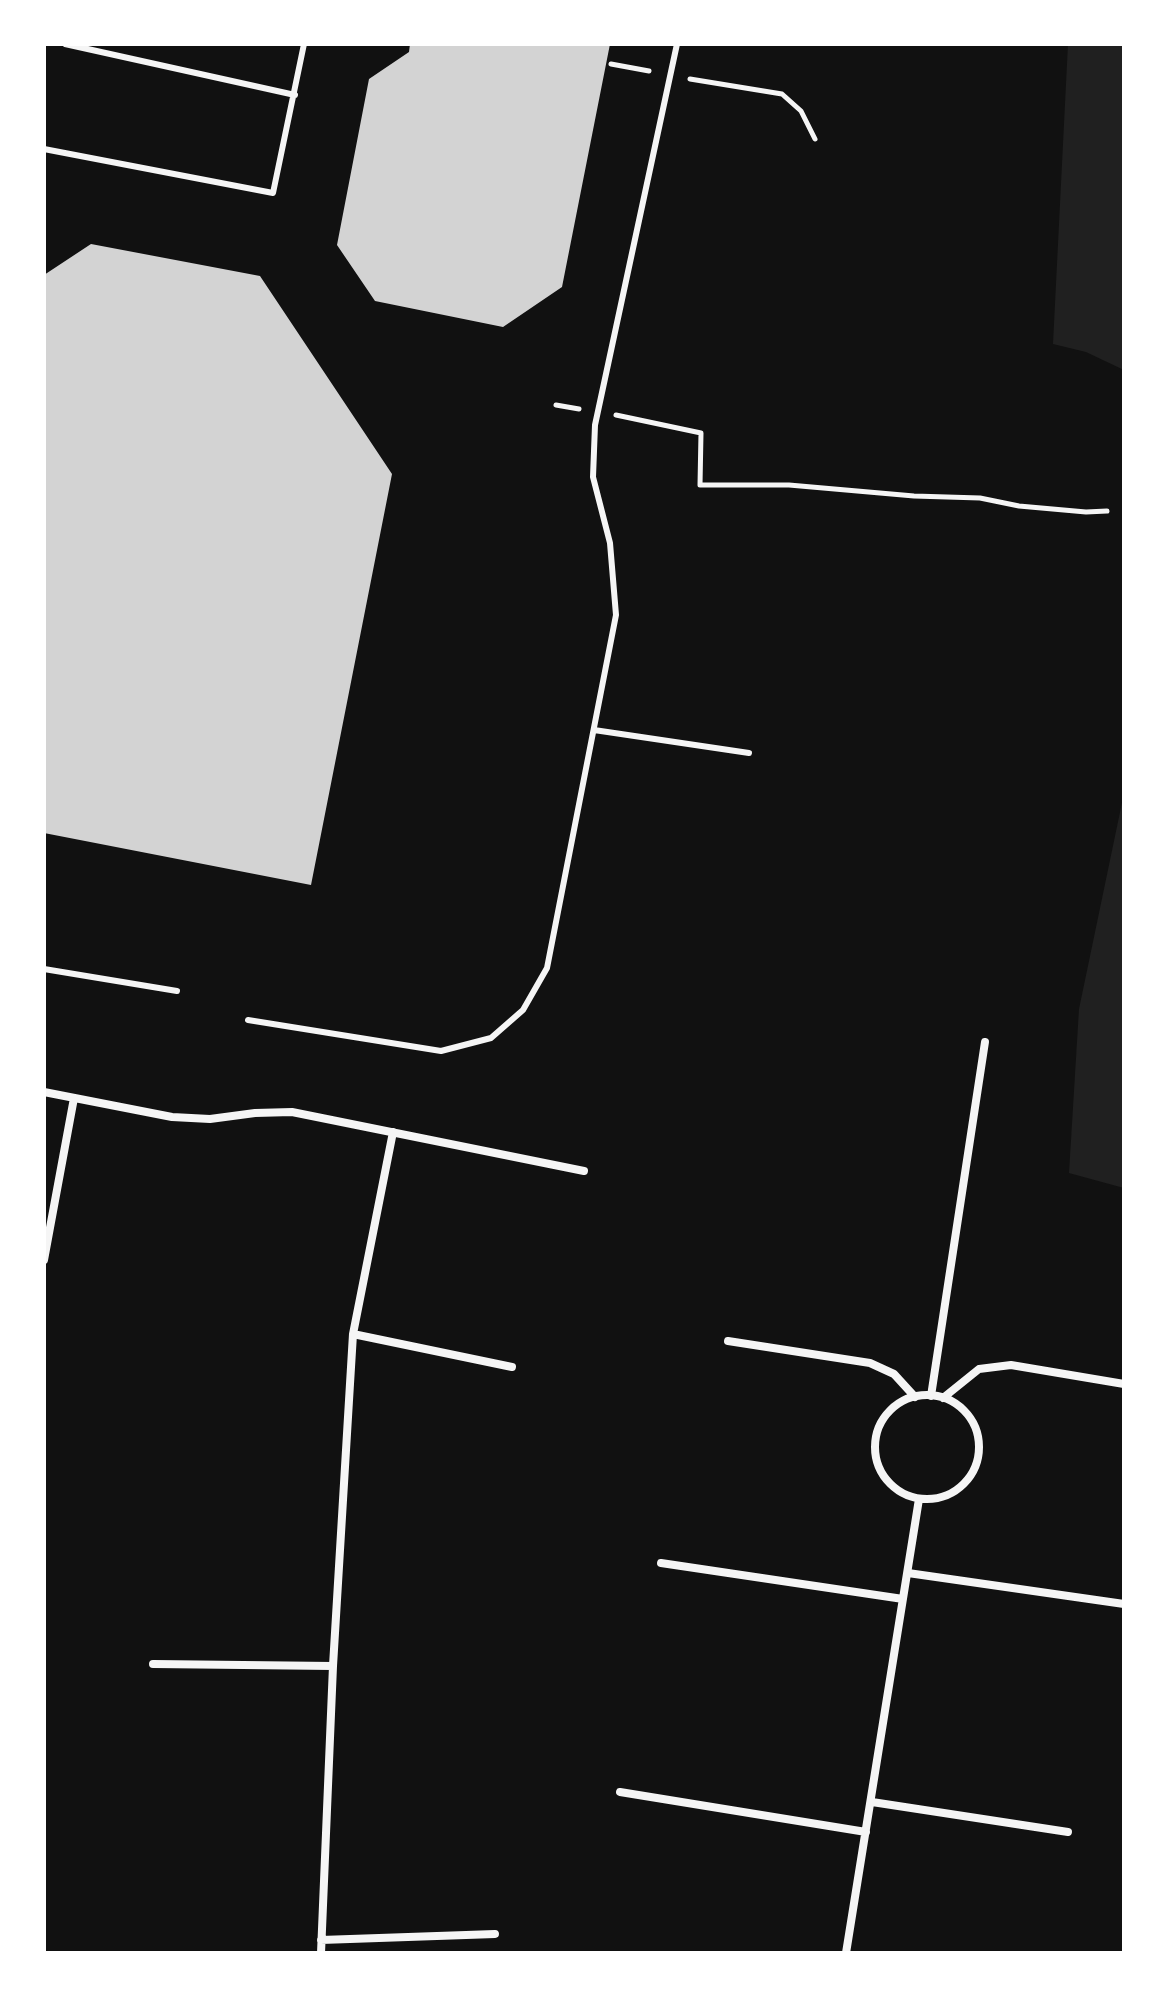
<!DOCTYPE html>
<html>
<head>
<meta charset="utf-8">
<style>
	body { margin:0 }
	#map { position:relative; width:1168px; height:1997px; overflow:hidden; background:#111; font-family:Arial,sans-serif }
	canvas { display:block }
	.frame { position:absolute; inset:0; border:46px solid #fff; pointer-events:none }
</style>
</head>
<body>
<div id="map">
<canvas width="1168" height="1997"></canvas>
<div class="frame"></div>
</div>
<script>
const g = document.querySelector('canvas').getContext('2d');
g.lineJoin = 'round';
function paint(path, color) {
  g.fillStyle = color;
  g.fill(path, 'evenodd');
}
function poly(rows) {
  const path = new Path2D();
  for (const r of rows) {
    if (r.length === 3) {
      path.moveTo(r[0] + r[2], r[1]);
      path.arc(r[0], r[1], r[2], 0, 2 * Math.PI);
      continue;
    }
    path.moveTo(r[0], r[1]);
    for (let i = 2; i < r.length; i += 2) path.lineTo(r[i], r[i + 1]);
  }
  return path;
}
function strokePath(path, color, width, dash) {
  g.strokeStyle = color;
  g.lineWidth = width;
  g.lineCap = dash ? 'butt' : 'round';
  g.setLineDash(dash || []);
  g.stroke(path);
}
const green = poly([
	[1068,44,1124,44,1124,370,1086,352,1053,344],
	[1124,793,1124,1188,1069,1173,1079,1009]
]);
const building = poly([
	[410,44,610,44,562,287,503,327,375,301,337,245,369,79,409,52],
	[91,244,260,276,392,474,311,885,44,833,44,275]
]);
const path = poly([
	[611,64,649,71],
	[690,79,782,94,801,111,815,139],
	[556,405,579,409],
	[616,415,701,433,700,485,789,485,914,496,980,498,1019,506,1086,512,1107,511]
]);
const service = poly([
	[65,44,295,95],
	[44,149,273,193,304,44],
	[594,730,749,753],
	[44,969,177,991],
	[248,1020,441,1051,491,1038,523,1010,547,968,616,615,610,543,593,477,595,425,677,44]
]);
const minor = poly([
	[44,1092,172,1117,210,1119,255,1113,292,1112,584,1171],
	[44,1260,74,1098],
	[353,1334,512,1367],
	[728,1341,870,1363,894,1374,915,1397],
	[927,1447,52],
	[931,1396,985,1042],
	[943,1398,979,1369,1011,1365,1124,1384],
	[661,1563,903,1599],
	[908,1573,1124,1604],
	[153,1664,333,1666],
	[620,1792,866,1832],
	[872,1802,1068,1832],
	[321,1940,495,1934],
	[321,1953,333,1666,353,1334,393,1132],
	[846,1953,919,1499]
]);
paint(green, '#202020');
paint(building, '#d3d3d3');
strokePath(path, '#f5f5f5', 5);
strokePath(service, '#f5f5f5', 6);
strokePath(minor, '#f5f5f5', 8);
</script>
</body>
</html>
